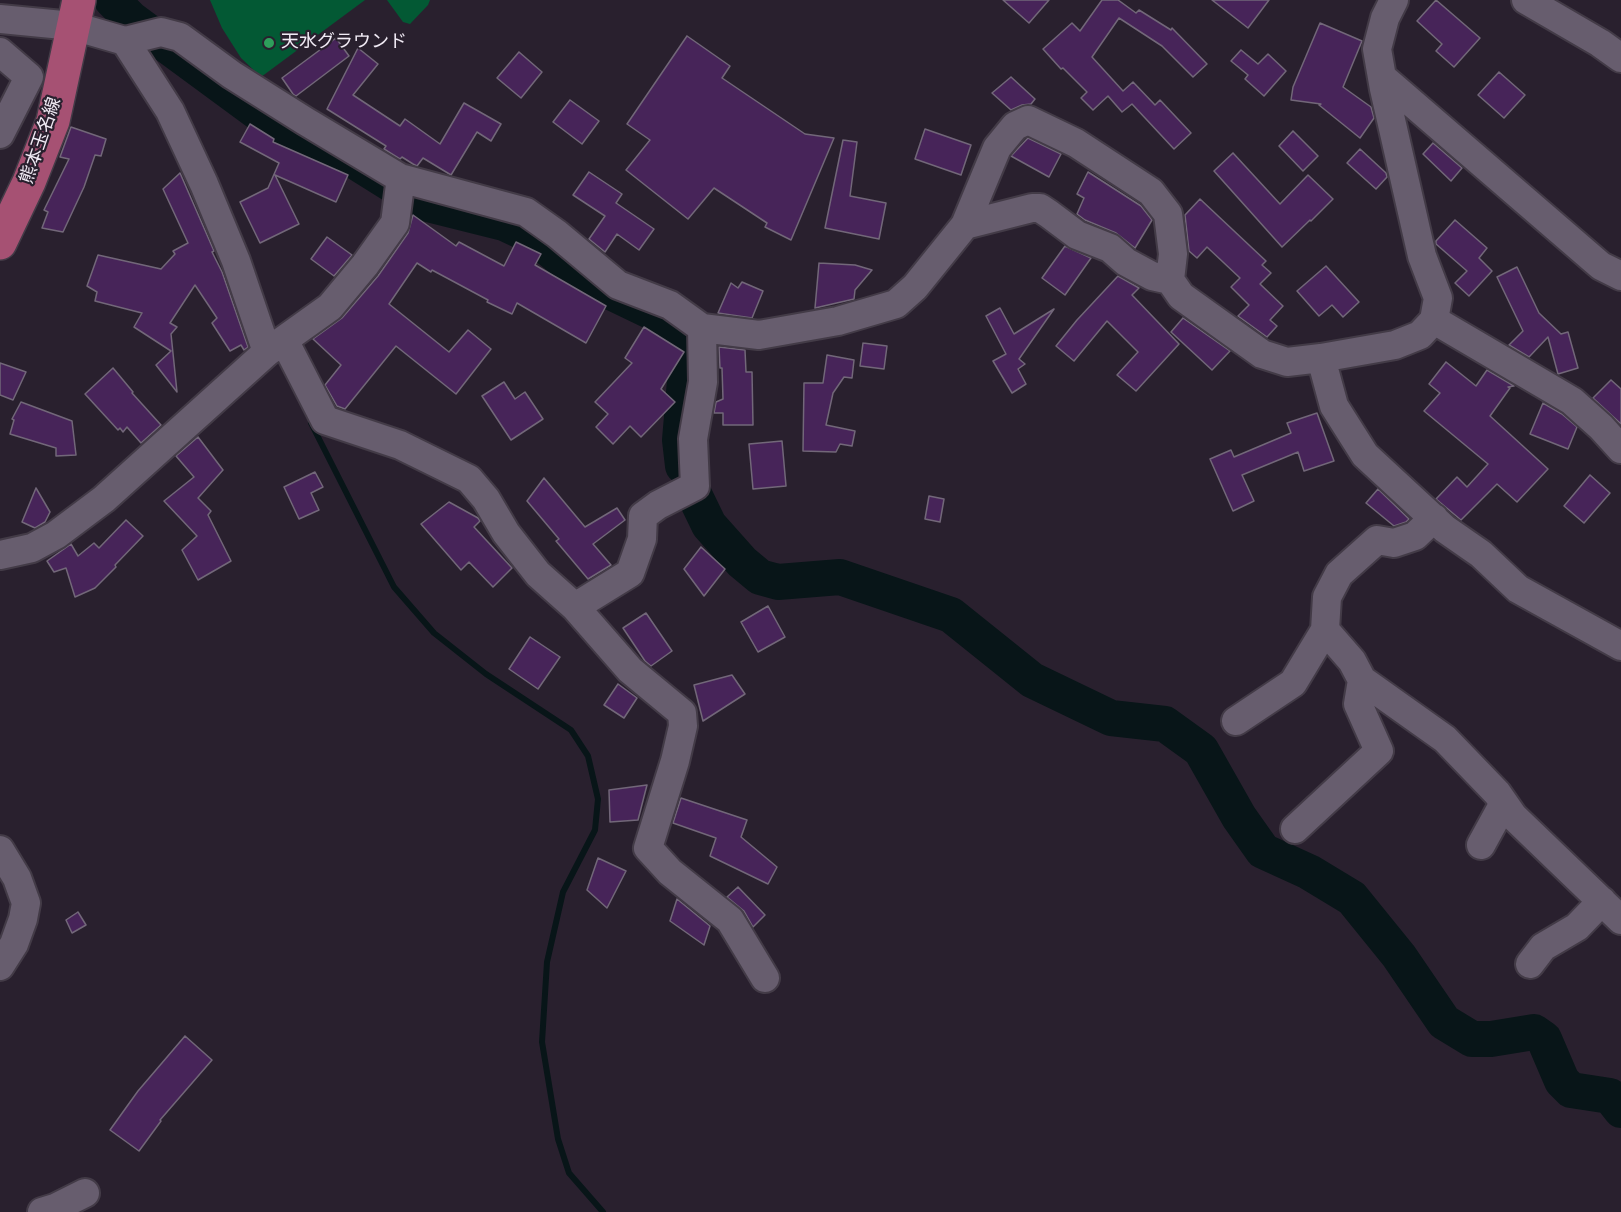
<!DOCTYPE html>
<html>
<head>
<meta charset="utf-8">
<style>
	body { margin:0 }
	canvas { display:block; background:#29202e }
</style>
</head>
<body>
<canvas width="1621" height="1212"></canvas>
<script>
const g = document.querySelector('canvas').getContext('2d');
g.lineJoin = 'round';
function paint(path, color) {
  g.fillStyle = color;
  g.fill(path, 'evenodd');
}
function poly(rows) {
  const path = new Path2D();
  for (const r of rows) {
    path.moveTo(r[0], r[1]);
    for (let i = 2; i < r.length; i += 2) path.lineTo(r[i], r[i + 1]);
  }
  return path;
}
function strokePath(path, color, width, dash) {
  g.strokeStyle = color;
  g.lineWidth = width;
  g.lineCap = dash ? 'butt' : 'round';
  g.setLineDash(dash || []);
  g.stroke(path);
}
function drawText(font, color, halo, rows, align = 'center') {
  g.font = font + ' "Source Sans 3","Noto Sans JP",sans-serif';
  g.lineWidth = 4.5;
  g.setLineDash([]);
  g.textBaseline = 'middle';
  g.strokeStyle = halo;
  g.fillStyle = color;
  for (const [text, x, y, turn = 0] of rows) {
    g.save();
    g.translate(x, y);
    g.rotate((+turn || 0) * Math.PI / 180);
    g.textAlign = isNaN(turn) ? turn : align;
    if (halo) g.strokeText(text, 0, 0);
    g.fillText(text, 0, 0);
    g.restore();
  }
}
const green = poly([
	[210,0,365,0,261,77,241,58,222,28],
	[387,0,430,0,428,5,410,24,403,22]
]);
const stream = poly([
	[311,423,394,587,434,633,486,674,571,730,588,756,598,799,595,830,563,892,547,962,542,1042,558,1139,569,1173,603,1212]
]);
const river = poly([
	[112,0,131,19,275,125,356,162,420,202,504,223,534,237,590,282,669,320,683,335,687,357,680,440,683,466],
	[693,492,709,525,742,562,760,577,778,582,840,577,951,615,1032,680,1111,718,1165,724,1201,750,1239,817,1263,851,1309,872,1352,898,1399,956,1444,1022,1472,1039,1491,1039,1534,1032,1544,1039,1562,1081,1571,1090,1610,1096,1621,1110]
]);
const building = poly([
	[1003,0,1049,0,1029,23,1003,0],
	[1102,0,1118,0,1136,13,1139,10,1171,30,1172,28,1207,64,1193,77,1162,46,1119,18,1092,57,1123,91,1133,82,1155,105,1160,100,1191,133,1174,149,1132,104,1122,112,1108,96,1093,110,1081,98,1087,92,1063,68,1061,69,1043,49,1072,23,1080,31,1102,0],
	[1212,0,1269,0,1248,28,1212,0],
	[1436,0,1480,38,1454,67,1436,51,1442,44,1417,21,1436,0],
	[1320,23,1362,41,1343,87,1371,107,1374,118,1360,138,1319,105,1321,104,1291,100,1293,87,1320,23],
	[687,36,730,66,722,78,805,134,834,138,791,240,765,227,767,223,714,188,688,219,626,170,650,140,627,124,687,36],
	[336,38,349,56,296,96,293,94,282,78,336,38],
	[358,48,378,64,353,95,400,126,405,119,440,144,464,103,501,124,491,141,477,132,451,175,423,158,417,166,413,164,402,157,400,159,384,149,386,146,327,109,358,48],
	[1241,50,1258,64,1268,54,1286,71,1264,96,1245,79,1248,75,1231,61,1241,50],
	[519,52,542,72,521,98,497,78,519,52],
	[1499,72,1525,95,1504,118,1478,95,1499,72],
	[1011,77,1035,99,1031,104,1022,105,1011,110,992,93,1011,77],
	[570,100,599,121,582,144,553,122,570,100],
	[250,124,274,139,273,142,348,175,336,202,275,175,299,224,260,243,240,202,268,188,279,163,240,142,250,124],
	[71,127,106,139,101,156,95,155,84,187,63,232,42,228,48,212,44,210,69,159,60,157,71,127],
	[925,129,971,145,961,175,915,159,925,129],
	[1293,131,1318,156,1303,171,1279,146,1293,131],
	[1028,138,1061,154,1049,177,1011,156,1028,138],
	[843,140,857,142,850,196,886,203,879,239,825,228,843,140],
	[1433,143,1462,168,1451,181,1423,154,1433,143],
	[1360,149,1386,173,1387,177,1376,189,1347,163,1360,149],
	[1233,153,1280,204,1308,175,1333,199,1311,221,1310,220,1282,247,1214,171,1233,153],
	[589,172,622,194,616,203,654,229,639,250,617,234,605,252,589,239,605,216,573,195,589,172],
	[1088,172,1141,206,1152,220,1135,248,1116,233,1085,220,1077,214,1084,198,1077,194,1088,172],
	[180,173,214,251,212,252,222,272,248,347,244,350,241,345,230,351,212,323,217,318,195,285,170,323,177,327,171,334,177,392,156,365,171,351,134,327,142,313,95,301,97,292,87,286,98,255,161,269,175,254,173,251,188,243,163,189,180,173],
	[1200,199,1266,261,1262,265,1271,273,1260,284,1283,306,1270,320,1277,326,1267,337,1238,316,1249,305,1231,287,1240,278,1207,247,1197,258,1189,251,1185,215,1200,199],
	[413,215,456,246,459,242,504,266,516,242,541,254,535,265,606,306,586,343,517,303,512,314,487,302,488,300,432,270,431,272,417,263,389,304,449,352,468,330,491,349,456,394,396,346,345,409,337,406,325,385,341,365,313,339,342,318,378,276,408,233,413,215],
	[1455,220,1487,248,1479,258,1492,271,1469,296,1455,283,1467,271,1436,244,1436,241,1455,220],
	[327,237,352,255,334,276,311,259,327,237],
	[1065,246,1091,258,1065,295,1042,278,1065,246],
	[819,263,855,265,872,270,855,290,854,299,815,308,819,263],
	[1326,266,1359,302,1343,317,1332,305,1319,316,1297,291,1326,266],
	[1517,267,1539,313,1561,334,1568,332,1578,368,1558,374,1548,337,1529,357,1509,345,1523,331,1497,277,1517,267],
	[1118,276,1139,288,1132,295,1179,344,1136,391,1117,375,1138,352,1107,321,1074,361,1056,346,1077,320,1118,276],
	[742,282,763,291,752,318,718,313,731,283,738,288,742,282],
	[1000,308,1014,334,1054,309,1019,359,1025,364,1018,369,1026,384,1012,393,993,361,1006,354,986,316,1000,308],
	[1183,318,1230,351,1212,370,1171,332,1183,318],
	[644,327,684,352,661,389,675,402,641,437,630,426,613,444,596,427,608,414,595,402,632,363,625,358,644,327],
	[863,343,887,346,884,369,860,366,863,343],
	[719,347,745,350,746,372,752,372,753,425,723,425,723,413,714,413,716,402,723,399,722,368,720,368,719,347],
	[827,355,854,360,852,378,844,377,833,393,826,425,855,431,852,446,840,444,836,452,803,451,804,383,823,383,827,355],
	[1446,362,1476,386,1487,370,1514,386,1508,387,1510,388,1490,416,1548,469,1517,502,1497,484,1461,520,1436,499,1457,477,1467,487,1488,464,1424,411,1440,393,1429,384,1446,362],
	[0,363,26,372,13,400,0,395,0,363],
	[113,368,133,392,132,393,161,425,141,443,127,427,123,432,120,428,118,430,85,394,113,368],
	[1611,380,1621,389,1621,424,1593,398,1611,380],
	[504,382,515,399,525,392,543,419,511,440,482,396,504,382],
	[21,402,72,421,76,455,56,456,56,448,10,434,14,420,12,419,21,402],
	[1543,403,1562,414,1577,427,1568,449,1530,434,1543,403],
	[1317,413,1334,461,1304,471,1298,452,1242,475,1254,501,1233,511,1210,459,1231,450,1234,457,1291,433,1287,423,1317,413],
	[198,437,223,470,198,498,211,511,208,515,231,561,198,580,182,550,197,536,164,501,194,477,176,456,198,437],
	[782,441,786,486,753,489,749,444,782,441],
	[315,472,323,487,311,493,319,510,299,519,284,487,315,472],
	[1590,475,1610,493,1584,523,1564,506,1590,475],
	[544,478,585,527,617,508,625,520,593,544,611,565,588,579,556,541,559,539,527,501,544,478],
	[36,488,50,512,45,522,35,528,22,522,36,488],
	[1378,489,1409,519,1406,522,1394,526,1366,503,1378,489],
	[929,496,944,499,940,522,925,519,929,496],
	[449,502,478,518,480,521,474,527,512,568,493,587,469,562,461,570,421,524,449,502],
	[126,520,143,536,115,565,116,567,95,588,75,597,66,568,54,572,47,561,71,544,78,556,94,543,99,548,126,520],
	[701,547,725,569,704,596,684,569,701,547],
	[768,606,785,637,758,652,741,622,768,606],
	[646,613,672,651,651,666,645,661,623,628,646,613],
	[530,637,560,657,538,689,509,669,530,637],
	[732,675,745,694,703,721,694,685,732,675],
	[618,684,637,698,624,718,604,705,618,684],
	[647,785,638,820,610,822,609,790,647,785],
	[681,798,747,820,741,837,777,867,768,884,710,856,716,838,673,823,681,798],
	[598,858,626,871,607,908,587,890,598,858],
	[738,887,765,915,753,927,744,911,727,897,738,887],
	[677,899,710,926,704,945,670,921,677,899],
	[78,912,86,925,72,933,66,920,78,912],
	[185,1036,212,1060,160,1120,161,1121,139,1151,110,1130,138,1091,185,1036]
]);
const minor = poly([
	[1526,0,1600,43,1621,58],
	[0,19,73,26,125,41,161,32,180,37,232,75,305,121,400,178,400,185,395,223,365,265,330,307,267,352,104,499,56,535,32,548,0,555],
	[125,41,170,111,204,184,236,261,267,352],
	[0,52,29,77,0,134],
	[1382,77,1601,266,1621,276],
	[400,178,526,212,557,234,618,285,670,305,702,328,759,335,838,321,896,304,915,287,965,225,997,148,1015,126,1028,120,1076,143,1151,192,1168,214,1173,254,1170,280,1181,296,1262,354,1287,362,1321,358,1395,345,1420,335,1434,320,1438,298,1422,256,1384,89,1377,49,1385,18,1394,0],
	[965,225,1032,208,1040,208,1049,214,1077,235,1110,248,1126,262,1152,276,1170,280],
	[1434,320,1572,401,1601,427,1621,449],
	[284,340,325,420,400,445,469,479,486,499,506,533,538,574,575,607,630,670,682,713,683,726,675,761,648,848,670,872,730,920,765,978],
	[1321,358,1334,406,1365,455,1445,529,1481,554,1518,589,1621,646],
	[575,607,630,573,642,539,643,516,658,505,695,486,693,439,703,382,702,328],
	[1362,680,1445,739,1497,793,1513,816,1621,920],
	[1236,721,1293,683,1325,630,1327,597,1339,574,1377,540,1394,543,1415,536,1434,518],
	[1295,829,1379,751,1358,704,1362,680,1352,661,1325,630],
	[1481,845,1504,803],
	[0,850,17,878,26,903,23,919,14,944,0,966],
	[1530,964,1543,947,1577,927,1602,901],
	[42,1212,55,1208,85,1193]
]);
const major = poly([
	[0,243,29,182,53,121,79,0]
]);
const markers = [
	[269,43,6,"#2e9e5b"]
];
const poiNames = [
	["天水グラウンド",281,43]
];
const streetNames = [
	["熊本玉名線",42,141,-71]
];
paint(green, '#035934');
strokePath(stream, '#081518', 6);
strokePath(river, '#081518', 36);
paint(building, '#472459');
strokePath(building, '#726779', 1.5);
strokePath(minor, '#433b47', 32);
strokePath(major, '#433b47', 36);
strokePath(minor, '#675d6e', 28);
strokePath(major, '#a65173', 33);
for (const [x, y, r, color] of markers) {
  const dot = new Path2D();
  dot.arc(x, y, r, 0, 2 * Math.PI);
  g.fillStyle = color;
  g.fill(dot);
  strokePath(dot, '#29202e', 2);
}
drawText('18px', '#f1ebf5', '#29202e', poiNames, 'left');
drawText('18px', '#f1ebf5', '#29202e', streetNames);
</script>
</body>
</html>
